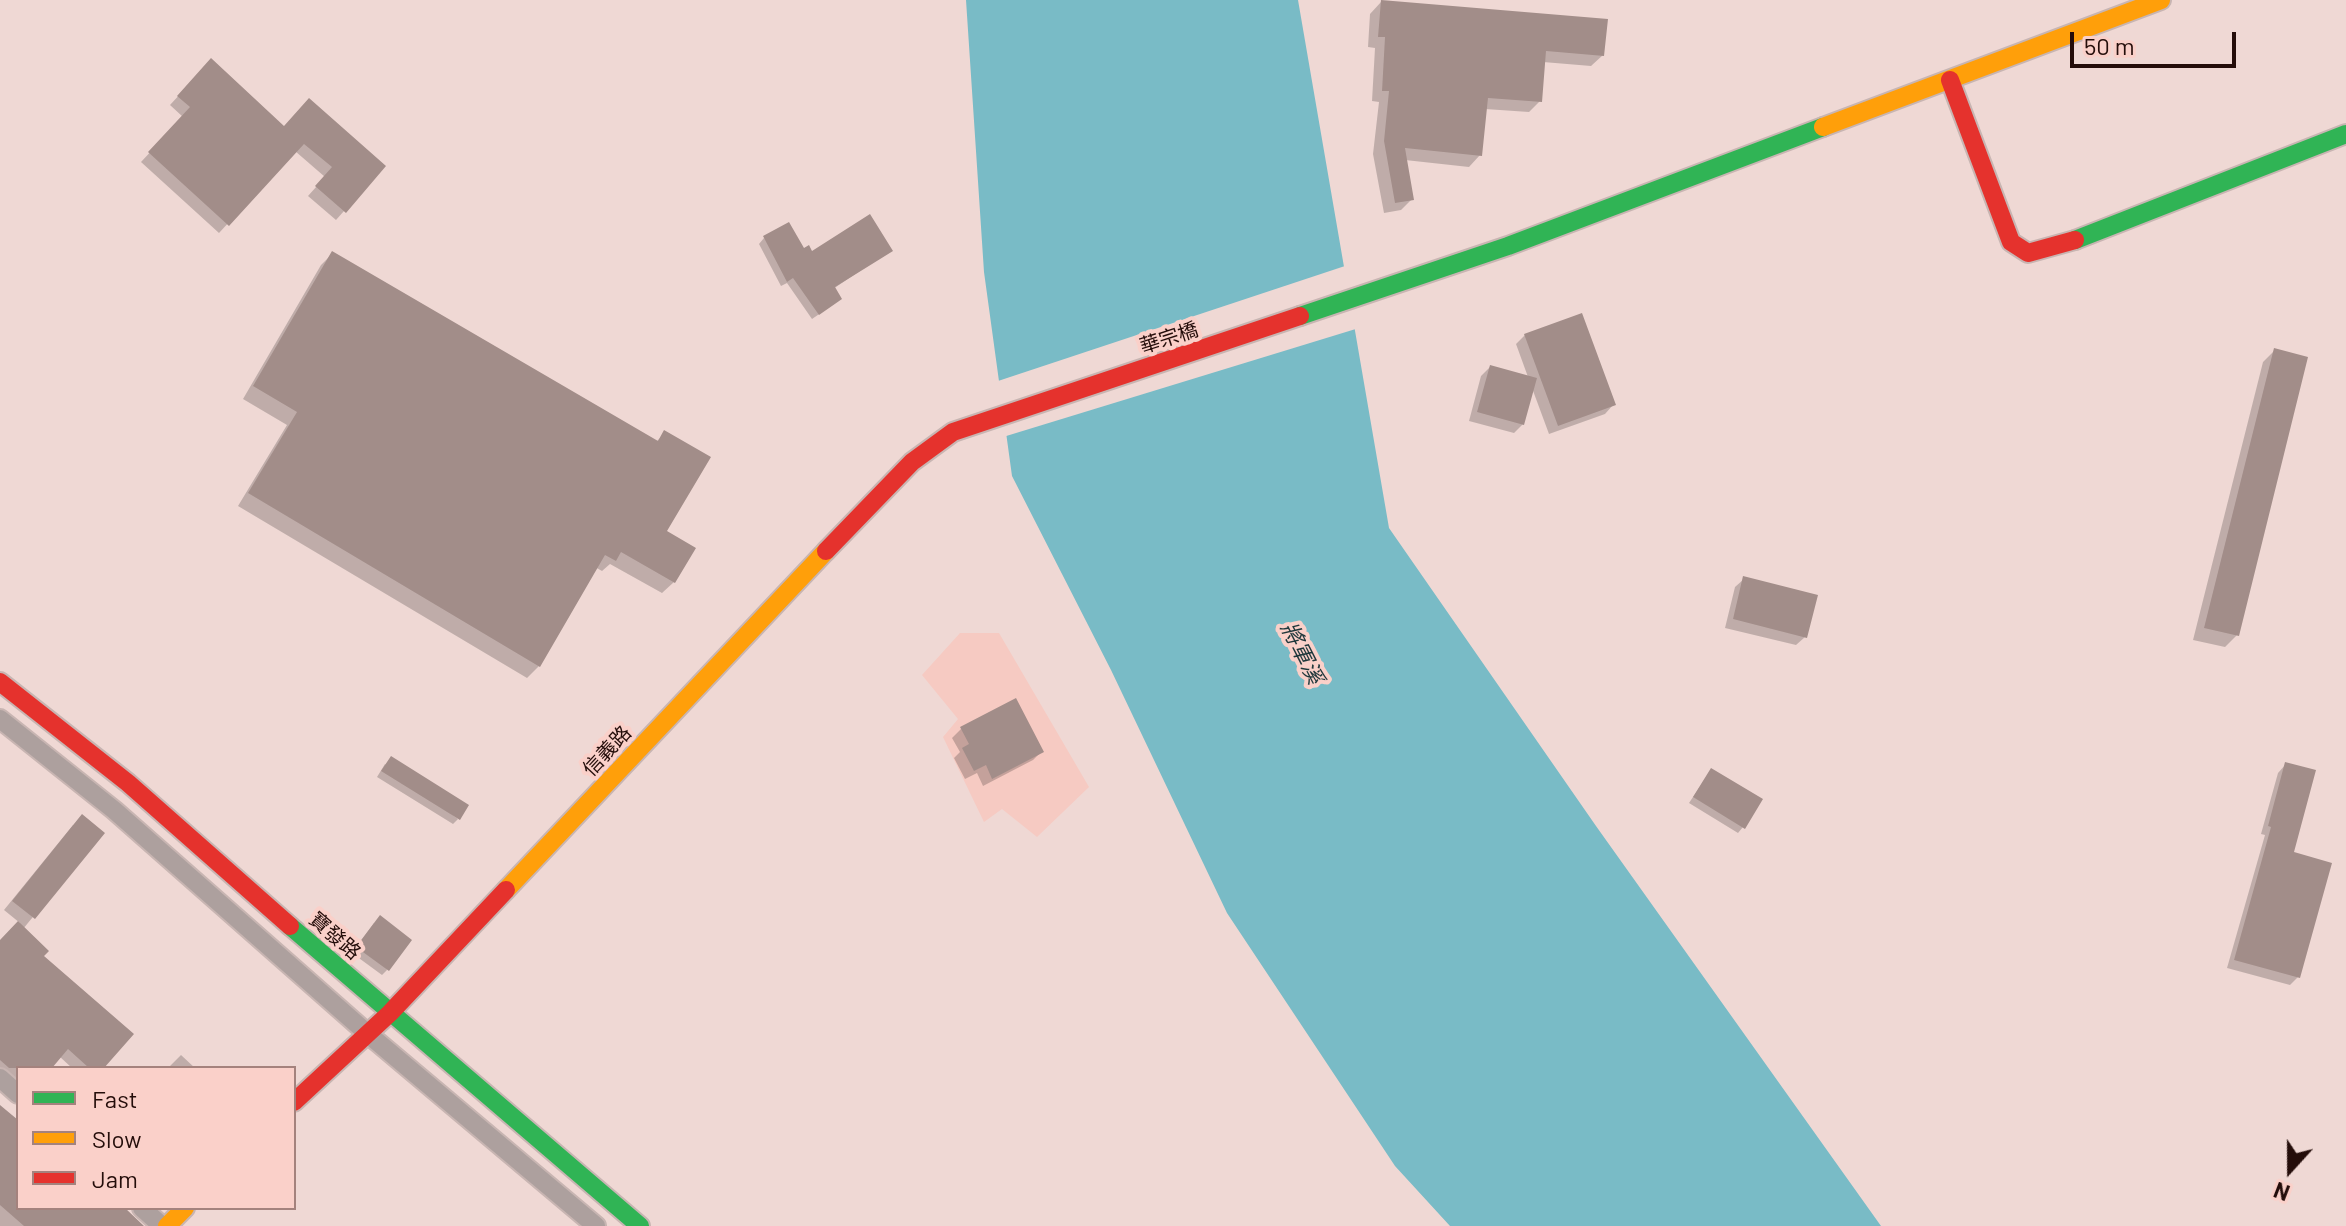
<!DOCTYPE html>
<html>
<head>
<meta charset="utf-8">
<style>
	body { margin:0 }
	#map { position:relative; width:2346px; height:1226px; overflow:hidden; background:#efd8d4; font-family:Barlow,sans-serif }
	canvas { display:block }
	.legend { position:absolute; left:16px; top:1066px; width:280px; height:144px; box-sizing:border-box; background:#fad0c9; border:2px solid #a4827d; margin:0; padding:10px 14px; list-style:none; font-size:24px; color:#240d0a }
	.legend li { display:flex; align-items:center; gap:16px; height:40px }
	.legend b { width:40px; border:2px solid #a4827d }
	.north { position:absolute; left:2250px; top:1130px; width:80px; height:80px; -webkit-text-stroke:6px #fad0c9; paint-order:stroke; rotate:201deg; font-size:22px; font-weight:700; line-height:32px; text-align:center; color:#240d0a }
	.north::after { content:''; display:block; margin:auto; width:28px; height:36px; background:#240d0a; clip-path:polygon(50% 0,100% 100%,50% 72%,0 100%) }
	.scale { position:absolute; left:2070px; top:32px; width:166px; height:36px; box-sizing:border-box; border:4px solid #240d0a; border-top:0; padding-left:10px; font-size:24px; line-height:28px; white-space:nowrap; color:#240d0a; -webkit-text-stroke:6px #fad0c9; paint-order:stroke }
</style>
</head>
<body>
<div id="map">
<canvas width="2346" height="1226"></canvas>
<ul class="legend">
<li><b style="height:10px;background:#30b455"></b>Fast</li>
<li><b style="height:10px;background:#ff9f0a"></b>Slow</li>
<li><b style="height:10px;background:#e5322d"></b>Jam</li>
</ul>
<div class="north">N</div>
<div class="scale">50 m</div>
</div>
<script>
const g = document.querySelector('canvas').getContext('2d');
g.lineJoin = 'round';
function paint(path, color) {
  g.fillStyle = color;
  g.fill(path, 'evenodd');
}
function poly(rows) {
  const path = new Path2D();
  for (const r of rows) {
    path.moveTo(r[0], r[1]);
    for (let i = 2; i < r.length; i += 2) path.lineTo(r[i], r[i + 1]);
  }
  return path;
}
function strokePath(path, color, width, dash) {
  g.strokeStyle = color;
  g.lineWidth = width;
  g.lineCap = dash ? 'butt' : 'round';
  g.setLineDash(dash || []);
  g.stroke(path);
}
function drawText(font, color, halo, rows, align = 'center') {
  g.font = font + ' Barlow,"Noto Sans TC",sans-serif';
  g.lineWidth = 8;
  g.setLineDash([]);
  g.textBaseline = 'middle';
  g.strokeStyle = halo;
  g.fillStyle = color;
  for (const [text, x, y, turn = 0] of rows) {
    g.save();
    g.translate(x, y);
    g.rotate((+turn || 0) * Math.PI / 180);
    g.textAlign = isNaN(turn) ? turn : align;
    if (halo) g.strokeText(text, 0, 0);
    g.fillText(text, 0, 0);
    g.restore();
  }
}
const built = poly([
	[960,633,999,633,1089,787,1037,837,1002,809,984,822,943,737,958,719,922,675]
]);
const water = poly([
	[966,0,1298,0,1389,528,1596,826,1881,1226,1450,1226,1395,1166,1227,913,1111,670,1012,476,984,272]
]);
const pier = poly([
	[1348,265,1359,328,1003,437,995,382]
]);
const shadow = poly([
	[1381,2,1603,55,1591,66,1543,62,1540,101,1529,112,1485,109,1480,155,1469,167,1405,160,1412,199,1401,210,1384,213,1373,154,1379,102,1372,101,1375,48,1368,47,1370,14],
	[203,69,284,128,384,166,336,220,308,196,325,177,295,151,219,233,141,162,183,117,170,105],
	[764,238,811,254,891,250,833,289,834,304,812,319,787,283,781,286,759,244],
	[333,253,656,442,665,433,665,531,674,582,662,593,610,564,602,571,595,567,539,666,527,678,238,506,287,425,243,399,321,265],
	[1525,335,1613,405,1605,414,1549,434,1532,388,1523,424,1514,433,1469,421,1481,376,1490,367,1528,377,1516,344],
	[2275,350,2237,635,2225,647,2193,640,2263,362],
	[1744,579,1805,637,1796,645,1725,628,1735,587],
	[961,729,1042,751,1033,760,983,786,977,773,965,779,954,758,960,752,952,738],
	[385,764,458,819,453,824,377,777],
	[2286,764,2298,977,2290,985,2227,968,2265,835,2261,834,2278,773],
	[1711,770,1743,827,1738,833,1689,803],
	[73,825,102,833,23,929,41,956,101,1068,72,1068,59,1056,50,1068,18,1068,18,1090,0,1075,0,943,20,923,4,910],
	[374,923,387,970,382,975,352,953],
	[181,1055,195,1068,168,1068],
	[0,1107,18,1122,18,1208,122,1208,128,1226,0,1226]
]);
const building = poly([
	[1381,0,1608,19,1604,56,1546,51,1542,102,1488,98,1482,156,1405,148,1414,200,1395,203,1384,141,1389,91,1382,91,1385,37,1378,37],
	[211,58,284,126,309,98,386,166,346,213,315,186,332,167,304,144,229,226,148,152,190,107,177,96],
	[870,214,893,251,835,287,842,299,819,315,793,278,787,282,763,236,789,222,804,248,809,245,812,251],
	[332,251,658,441,664,430,711,457,667,531,696,548,675,583,621,552,616,561,605,555,540,667,248,493,297,412,253,386],
	[1582,313,1616,405,1558,426,1524,334],
	[2274,348,2308,357,2239,636,2204,628],
	[1490,365,1537,378,1524,425,1477,412],
	[1743,576,1818,595,1807,638,1733,619],
	[1016,698,1044,752,992,779,986,765,974,771,962,748,969,744,960,727],
	[391,756,469,805,460,820,381,771],
	[2285,762,2316,770,2294,852,2332,863,2300,978,2234,960,2271,827,2268,826],
	[1711,768,1763,799,1745,829,1693,797],
	[82,814,105,833,35,919,12,901],
	[380,915,412,940,389,971,356,947],
	[18,921,49,951,44,956,134,1034,104,1068,89,1068,68,1049,52,1068,9,1068,0,1060,0,940],
	[0,1105,18,1120,18,1208,125,1208,144,1226,24,1226,0,1205]
]);
const street = poly([
	[0,719,114,810,368,1034,596,1226],
	[0,1078,18,1094],
	[142,1208,162,1226]
]);
const fast = poly([
	[2075,240,2346,134],
	[1300,316,1508,246,1823,127],
	[290,926,640,1226]
]);
const slow = poly([
	[1823,127,2161,0],
	[506,890,826,551],
	[167,1226,185,1208]
]);
const jam = poly([
	[1950,80,2011,242,2028,253,2075,240],
	[826,551,912,462,953,432,1300,316],
	[0,682,128,783,290,926],
	[294,1102,390,1013,506,890]
]);
const streetNames = [
	["華宗橋",1169,338,-18],
	["信義路",607,751,-47],
	["寶發路",335,936,41]
];
const waterNames = [
	["將軍溪",1302,653,63]
];
paint(built, '#f6cac2');
paint(water, '#79bbc6');
paint(pier, '#efd8d4');
paint(shadow, '#0003');
paint(building, '#a28d89');
strokePath(street, '#c8b5b2', 22);
strokePath(fast, '#c8b5b2', 22);
strokePath(slow, '#c8b5b2', 22);
strokePath(jam, '#c8b5b2', 22);
strokePath(street, '#ada09e', 18);
strokePath(fast, '#30b455', 18);
strokePath(slow, '#ff9f0a', 18);
strokePath(jam, '#e5322d', 18);
drawText('20px', '#240d0a', '#fad0c9', streetNames);
drawText('italic 22px', '#1f373b', '#fad0c9', waterNames);
</script>
</body>
</html>
